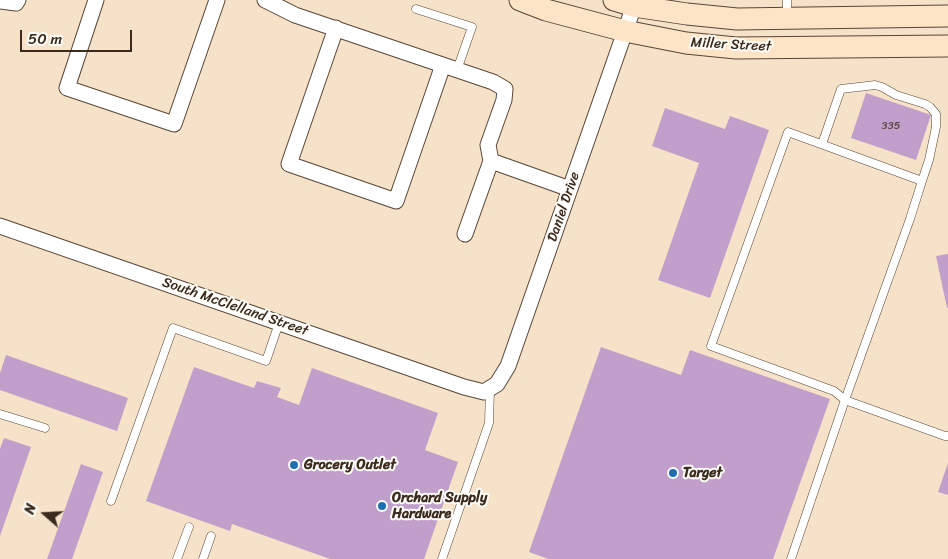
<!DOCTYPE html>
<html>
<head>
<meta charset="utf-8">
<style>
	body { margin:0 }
	#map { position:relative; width:948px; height:559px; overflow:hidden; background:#f5e2c8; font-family:Sriracha,sans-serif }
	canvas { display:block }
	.north { position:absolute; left:20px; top:489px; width:50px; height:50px; -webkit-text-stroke:4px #fdfcf7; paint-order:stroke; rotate:289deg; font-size:14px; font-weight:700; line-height:20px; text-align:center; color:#3b2a1e }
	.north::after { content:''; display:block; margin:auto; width:18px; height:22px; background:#3b2a1e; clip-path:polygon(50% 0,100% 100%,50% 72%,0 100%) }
	.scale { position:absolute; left:20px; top:30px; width:112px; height:22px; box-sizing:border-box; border:2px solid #3b2a1e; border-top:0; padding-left:6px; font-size:15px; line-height:18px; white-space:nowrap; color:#3b2a1e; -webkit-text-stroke:4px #fdfcf7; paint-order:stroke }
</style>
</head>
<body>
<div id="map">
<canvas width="948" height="559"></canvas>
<div class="north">N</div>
<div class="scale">50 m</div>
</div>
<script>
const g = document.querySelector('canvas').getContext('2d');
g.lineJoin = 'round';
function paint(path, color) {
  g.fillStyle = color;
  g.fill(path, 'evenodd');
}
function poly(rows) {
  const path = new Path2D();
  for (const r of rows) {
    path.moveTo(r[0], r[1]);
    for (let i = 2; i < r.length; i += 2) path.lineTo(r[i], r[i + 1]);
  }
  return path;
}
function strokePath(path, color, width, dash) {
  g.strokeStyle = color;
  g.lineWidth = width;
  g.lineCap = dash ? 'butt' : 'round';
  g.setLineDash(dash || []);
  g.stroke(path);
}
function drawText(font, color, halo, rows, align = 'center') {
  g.font = font + ' Sriracha,sans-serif';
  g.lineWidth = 4;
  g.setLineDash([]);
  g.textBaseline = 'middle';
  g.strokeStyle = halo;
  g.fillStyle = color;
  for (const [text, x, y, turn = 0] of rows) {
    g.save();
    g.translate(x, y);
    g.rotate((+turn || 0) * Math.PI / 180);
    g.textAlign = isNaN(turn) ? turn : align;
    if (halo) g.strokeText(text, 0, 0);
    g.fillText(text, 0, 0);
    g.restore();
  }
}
const building = poly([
	[866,93,931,115,916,160,851,138],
	[665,108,725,129,730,116,769,130,710,298,658,280,699,163,652,146],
	[948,254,948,308,947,308,936,256],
	[601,347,681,375,690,350,830,399,773,559,548,559,529,552],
	[6,355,128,398,117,431,0,390,0,373],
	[194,367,254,388,257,381,281,388,277,397,299,405,312,368,438,413,425,450,458,462,424,559,330,559,232,524,230,531,146,501],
	[4,438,31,447,0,536,0,449],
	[948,463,948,495,938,492],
	[81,464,103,472,72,559,47,559]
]);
const lane = poly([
	[416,9,472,27,457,70],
	[787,16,787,0],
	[822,144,841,89,867,86,875,85,882,87,896,95,925,104,930,107,936,114,936,127,929,160,922,181,910,219,845,400,834,391,711,346,788,132,922,181],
	[0,414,45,428],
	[111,501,173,328,266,361,279,323],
	[177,559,189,527],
	[203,559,211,536],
	[442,559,489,423,490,389],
	[791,559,845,400,945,436,948,436]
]);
const street = poly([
	[96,0,67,88,174,124,217,0],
	[265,0,295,15,493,82,505,89,504,100,488,145,491,161,465,234],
	[0,1,16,3,18,0],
	[336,28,289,164,396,201,443,65],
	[491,161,570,189],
	[0,226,464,387,484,392,497,384,508,366,636,0]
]);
const secondary = poly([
	[520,0,546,10,625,31,686,43,736,48,948,46],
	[614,0,634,6,687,14,737,19,948,16]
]);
const markers = [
	[294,465,5,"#1f6fb2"],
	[673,473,5,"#1f6fb2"],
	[382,506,5,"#1f6fb2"]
];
const numberNames = [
	["335",891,126]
];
const streetNames = [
	["Miller Street",731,45,3],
	["Daniel Drive",564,207,-71],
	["South McClelland Street",235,307,19]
];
const poiNames = [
	["Grocery Outlet",304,465],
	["Target",683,473],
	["Orchard Supply",392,498],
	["Hardware",392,514]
];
paint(building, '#c0a0ca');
strokePath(lane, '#574638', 9);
strokePath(street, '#574638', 17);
strokePath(secondary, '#574638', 23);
strokePath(lane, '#fff', 8);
strokePath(street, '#fff', 15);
strokePath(secondary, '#fee4c6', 21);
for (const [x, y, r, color] of markers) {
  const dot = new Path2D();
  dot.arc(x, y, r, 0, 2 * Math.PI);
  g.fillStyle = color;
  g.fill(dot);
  strokePath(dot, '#fdfcf7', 2);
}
drawText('11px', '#5c4849', null, numberNames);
drawText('14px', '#3b2a1e', '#fdfcf7', streetNames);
drawText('bold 14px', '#3b2a1e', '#fdfcf7', poiNames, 'left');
</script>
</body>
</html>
